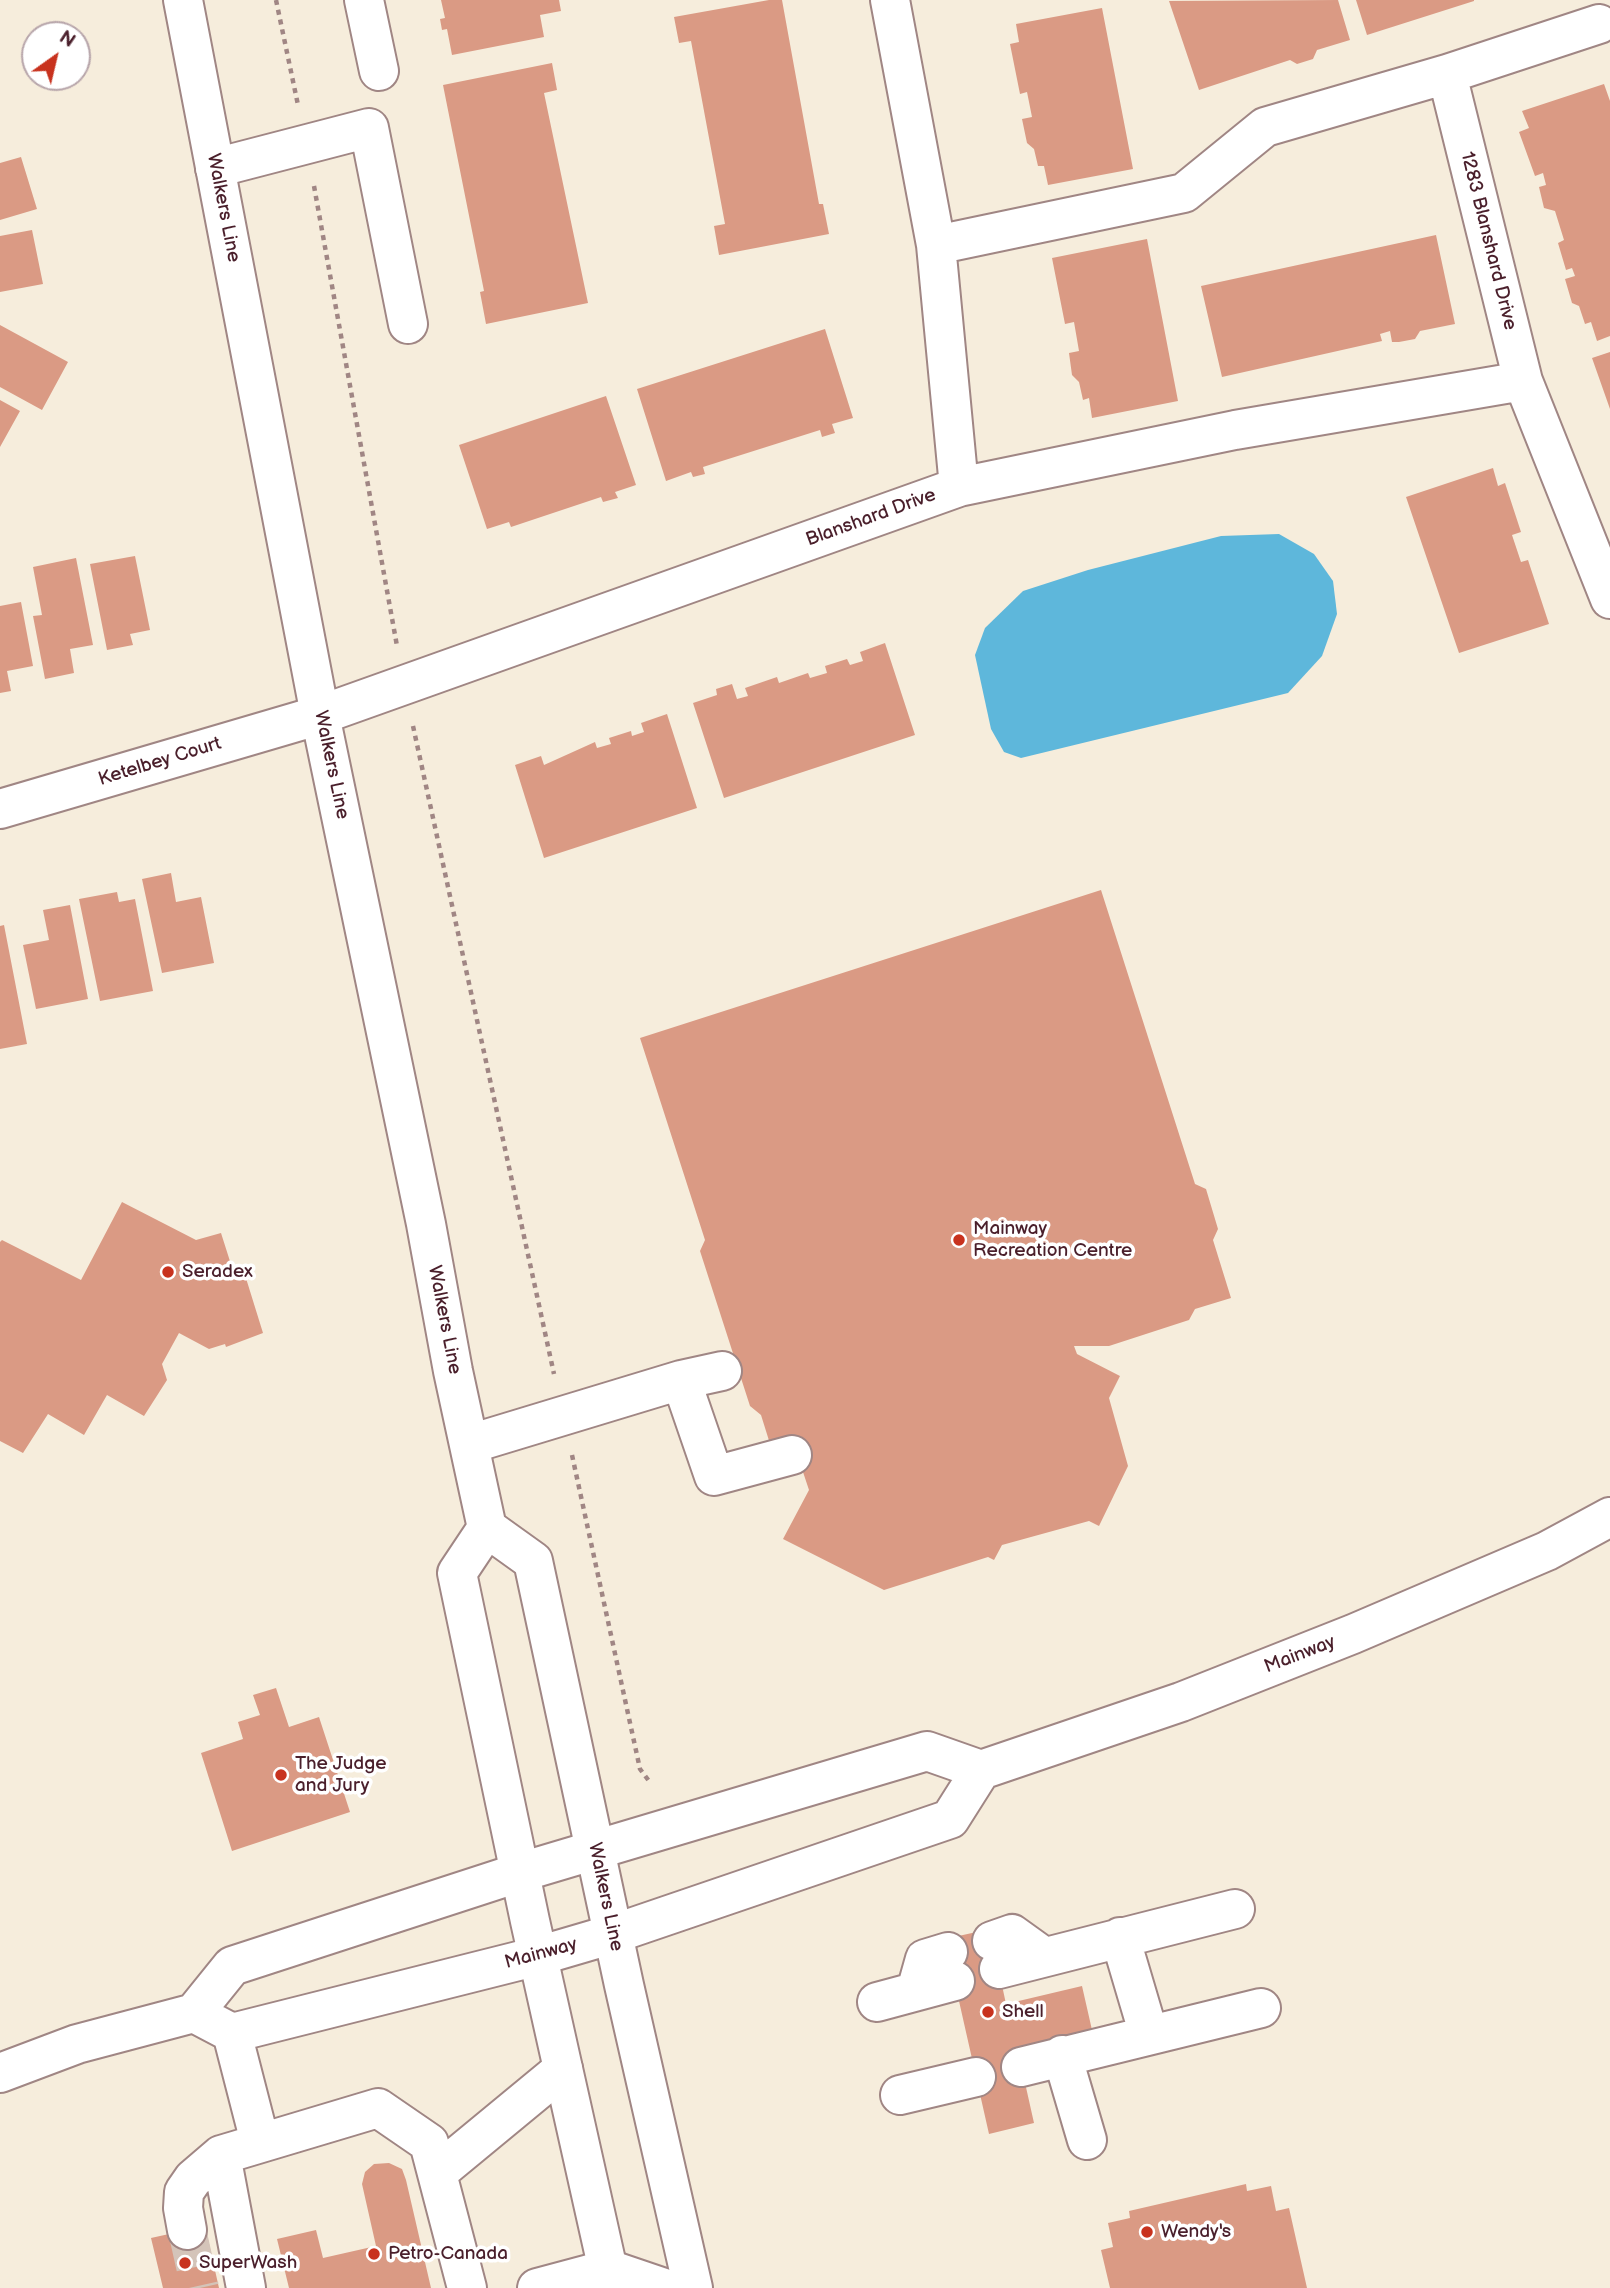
<!DOCTYPE html>
<html>
<head>
<meta charset="utf-8">
<style>
	body { margin:0 }
	#map { position:relative; width:1610px; height:2288px; overflow:hidden; background:#f6eddc; font-family:"Balsamiq Sans",sans-serif }
	canvas { display:block }
	.north { position:absolute; left:21px; top:21px; width:70px; height:70px; box-sizing:border-box; background:#fff; border:2px solid #b7a5aa; border-radius:50%; rotate:34deg; font-size:19px; font-weight:700; line-height:28px; text-align:center; color:#4a1f2b }
	.north::after { content:''; display:block; margin:auto; width:24px; height:32px; background:#c8321e; clip-path:polygon(50% 0,100% 100%,50% 72%,0 100%) }
</style>
</head>
<body>
<div id="map">
<canvas width="1610" height="2288"></canvas>
<div class="north">N</div>
</div>
<script>
const g = document.querySelector('canvas').getContext('2d');
g.lineJoin = 'round';
function paint(path, color) {
  g.fillStyle = color;
  g.fill(path, 'evenodd');
}
function poly(rows) {
  const path = new Path2D();
  for (const r of rows) {
    path.moveTo(r[0], r[1]);
    for (let i = 2; i < r.length; i += 2) path.lineTo(r[i], r[i + 1]);
  }
  return path;
}
function strokePath(path, color, width, dash) {
  g.strokeStyle = color;
  g.lineWidth = width;
  g.lineCap = dash ? 'butt' : 'round';
  g.setLineDash(dash || []);
  g.stroke(path);
}
function drawText(font, color, halo, rows, align = 'center') {
  g.font = font + ' "Balsamiq Sans",sans-serif';
  g.lineWidth = 7;
  g.setLineDash([]);
  g.textBaseline = 'middle';
  g.strokeStyle = halo;
  g.fillStyle = color;
  for (const [text, x, y, turn = 0] of rows) {
    g.save();
    g.translate(x, y);
    g.rotate((+turn || 0) * Math.PI / 180);
    g.textAlign = isNaN(turn) ? turn : align;
    if (halo) g.strokeText(text, 0, 0);
    g.fillText(text, 0, 0);
    g.restore();
  }
}
const water = poly([
	[1279,534,1314,554,1333,581,1337,614,1322,656,1288,693,1021,758,1004,752,991,729,975,655,985,628,1023,591,1088,570,1221,536]
]);
const building = poly([
	[441,0,559,0,561,11,540,15,544,37,452,55,447,29,442,30,440,19,445,18],
	[769,0,782,0,819,204,823,204,829,234,719,255,714,226,725,224,691,41,679,43,674,17],
	[1338,0,1350,40,1317,50,1313,59,1297,64,1290,60,1199,90,1169,1],
	[1356,0,1474,0,1474,1,1367,35],
	[1102,8,1133,169,1048,185,1044,166,1038,166,1034,149,1027,143,1022,119,1032,117,1027,92,1020,94,1010,44,1019,42,1016,24],
	[552,63,557,90,544,93,588,303,486,324,480,292,484,291,443,85],
	[1604,84,1610,101,1610,336,1597,341,1591,322,1585,324,1579,306,1572,303,1565,279,1575,276,1572,268,1566,270,1558,243,1564,240,1555,211,1544,208,1539,187,1546,185,1543,173,1535,176,1519,132,1529,128,1522,111],
	[21,157,37,209,0,220,0,163],
	[32,230,43,284,0,292,0,236],
	[1436,235,1455,324,1420,331,1415,339,1399,342,1392,342,1390,331,1380,334,1382,341,1222,377,1201,286],
	[1147,239,1178,401,1092,418,1089,398,1083,400,1079,382,1072,375,1069,353,1079,351,1074,322,1065,324,1052,258],
	[0,325,68,362,42,410,0,387],
	[825,329,853,418,832,424,835,433,822,437,820,430,703,467,705,474,693,477,691,472,666,481,637,389],
	[1610,352,1610,409,1592,358],
	[606,396,636,485,615,492,618,498,603,502,601,497,511,527,509,522,487,529,459,445],
	[0,400,20,411,0,447],
	[1493,468,1498,486,1505,483,1521,532,1512,535,1521,562,1528,560,1549,624,1459,653,1406,497],
	[135,556,150,630,130,634,133,645,107,650,90,564],
	[76,558,93,645,70,649,74,673,45,679,33,616,42,615,33,567],
	[21,602,33,666,7,671,11,691,0,693,0,606],
	[885,643,915,735,724,798,693,703,717,695,716,689,732,684,737,699,748,696,745,688,777,677,779,683,808,673,810,678,827,673,825,666,847,659,850,665,863,661,860,652],
	[667,714,697,808,544,858,515,765,541,756,544,765,595,742,597,748,611,744,609,738,631,731,632,736,644,732,641,723],
	[171,873,176,902,201,897,214,963,162,973,142,879],
	[1101,890,1195,1184,1206,1189,1218,1229,1213,1240,1231,1298,1195,1309,1189,1320,1109,1346,1074,1346,1077,1354,1120,1376,1109,1398,1128,1466,1099,1526,1089,1521,1002,1545,994,1560,988,1557,884,1590,783,1539,809,1490,792,1439,771,1447,761,1415,750,1406,700,1251,705,1240,640,1038],
	[117,892,119,902,135,899,153,991,100,1001,79,899],
	[70,905,88,999,36,1009,23,945,49,940,43,910],
	[4,925,27,1044,0,1049,0,926],
	[122,1202,196,1240,221,1233,235,1277,245,1275,263,1333,226,1347,225,1344,209,1349,179,1333,162,1364,167,1380,144,1416,107,1395,84,1435,48,1414,23,1453,0,1441,0,1242,2,1240,81,1280],
	[276,1688,289,1727,319,1717,350,1812,232,1851,201,1753,243,1739,238,1722,260,1715,253,1695],
	[990,1929,1006,2004,1082,1986,1092,2030,1017,2047,1034,2123,989,2134,945,1939],
	[389,2163,402,2169,406,2180,431,2288,289,2288,277,2239,316,2230,323,2258,376,2246,362,2184,365,2172,374,2164],
	[1246,2184,1247,2191,1271,2186,1276,2211,1289,2208,1307,2288,1110,2288,1101,2250,1113,2247,1108,2223,1130,2218,1129,2211],
	[205,2226,219,2288,163,2288,151,2238]
]);
const minorTunnel = poly([
	[187,2230,200,2288]
]);
const path = poly([
	[276,0,298,105],
	[314,186,397,646],
	[413,726,554,1374],
	[572,1455,640,1769,649,1781]
]);
const minor = poly([
	[364,0,379,71],
	[1447,74,1599,24],
	[215,168,369,128,408,324],
	[936,245,1184,193,1265,127,1447,74,1523,381,1235,430,959,487],
	[1523,381,1610,599],
	[0,809,320,715,959,487,936,245,890,0],
	[681,1380,714,1476,792,1455],
	[470,1444,681,1380,722,1371],
	[1120,1937,1149,2035],
	[992,1941,1012,1934,1044,1957],
	[999,1969,1235,1909],
	[916,1991,925,1959,948,1952],
	[877,2002,955,1981],
	[194,2013,232,2033,538,1956,613,1934,950,1819,981,1770],
	[232,2033,260,2142],
	[1062,2055,1087,2140],
	[1021,2067,1261,2008],
	[0,2073,77,2044,194,2013,232,1966,521,1872,927,1751,981,1770,1181,1702,1353,1634,1547,1551,1610,1517],
	[900,2095,976,2077],
	[437,2173,563,2069],
	[187,2230,183,2208,184,2192,193,2179,221,2155],
	[246,2288,221,2155,378,2108,429,2143,467,2288],
	[537,2288,608,2269,664,2288]
]);
const major = poly([
	[183,0,320,715,426,1224,453,1371,487,1528,533,1561,624,1985,693,2288],
	[487,1528,457,1573,530,1921,612,2288]
]);
const markers = [
	[959,1240,7,"#c8321e"],
	[168,1272,7,"#c8321e"],
	[281,1775,7,"#c8321e"],
	[988,2012,7,"#c8321e"],
	[1147,2232,7,"#c8321e"],
	[374,2254,7,"#c8321e"],
	[185,2263,7,"#c8321e"]
];
const streetNames = [
	["Walkers Line",223,208,79],
	["1283 Blanshard Drive",1488,241,76],
	["Blanshard Drive",871,518,-20],
	["Ketelbey Court",160,762,-17],
	["Walkers Line",331,765,78],
	["Walkers Line",444,1320,79],
	["Mainway",1300,1655,-21],
	["Walkers Line",605,1897,78],
	["Mainway",541,1954,-15]
];
const poiNames = [
	["Mainway",973,1229],
	["Recreation Centre",973,1251],
	["Seradex",182,1272],
	["The Judge",295,1764],
	["and Jury",295,1786],
	["Shell",1002,2012],
	["Wendy's",1161,2232],
	["Petro-Canada",388,2254],
	["SuperWash",199,2263]
];
paint(water, '#5eb7db');
paint(building, '#da9a84');
strokePath(minorTunnel, '#d4c4b9', 38, [38, 19]);
strokePath(minor, '#a08684', 42);
strokePath(major, '#a08684', 42);
strokePath(path, '#a08684', 4.5, [5, 5]);
strokePath(minor, '#fff', 38);
strokePath(major, '#fff', 38);
for (const [x, y, r, color] of markers) {
  const dot = new Path2D();
  dot.arc(x, y, r, 0, 2 * Math.PI);
  g.fillStyle = color;
  g.fill(dot);
  strokePath(dot, '#fff', 2.5);
}
drawText('19px', '#4a1f2b', '#fff', streetNames);
drawText('19px', '#4a1f2b', '#fff', poiNames, 'left');
</script>
</body>
</html>
